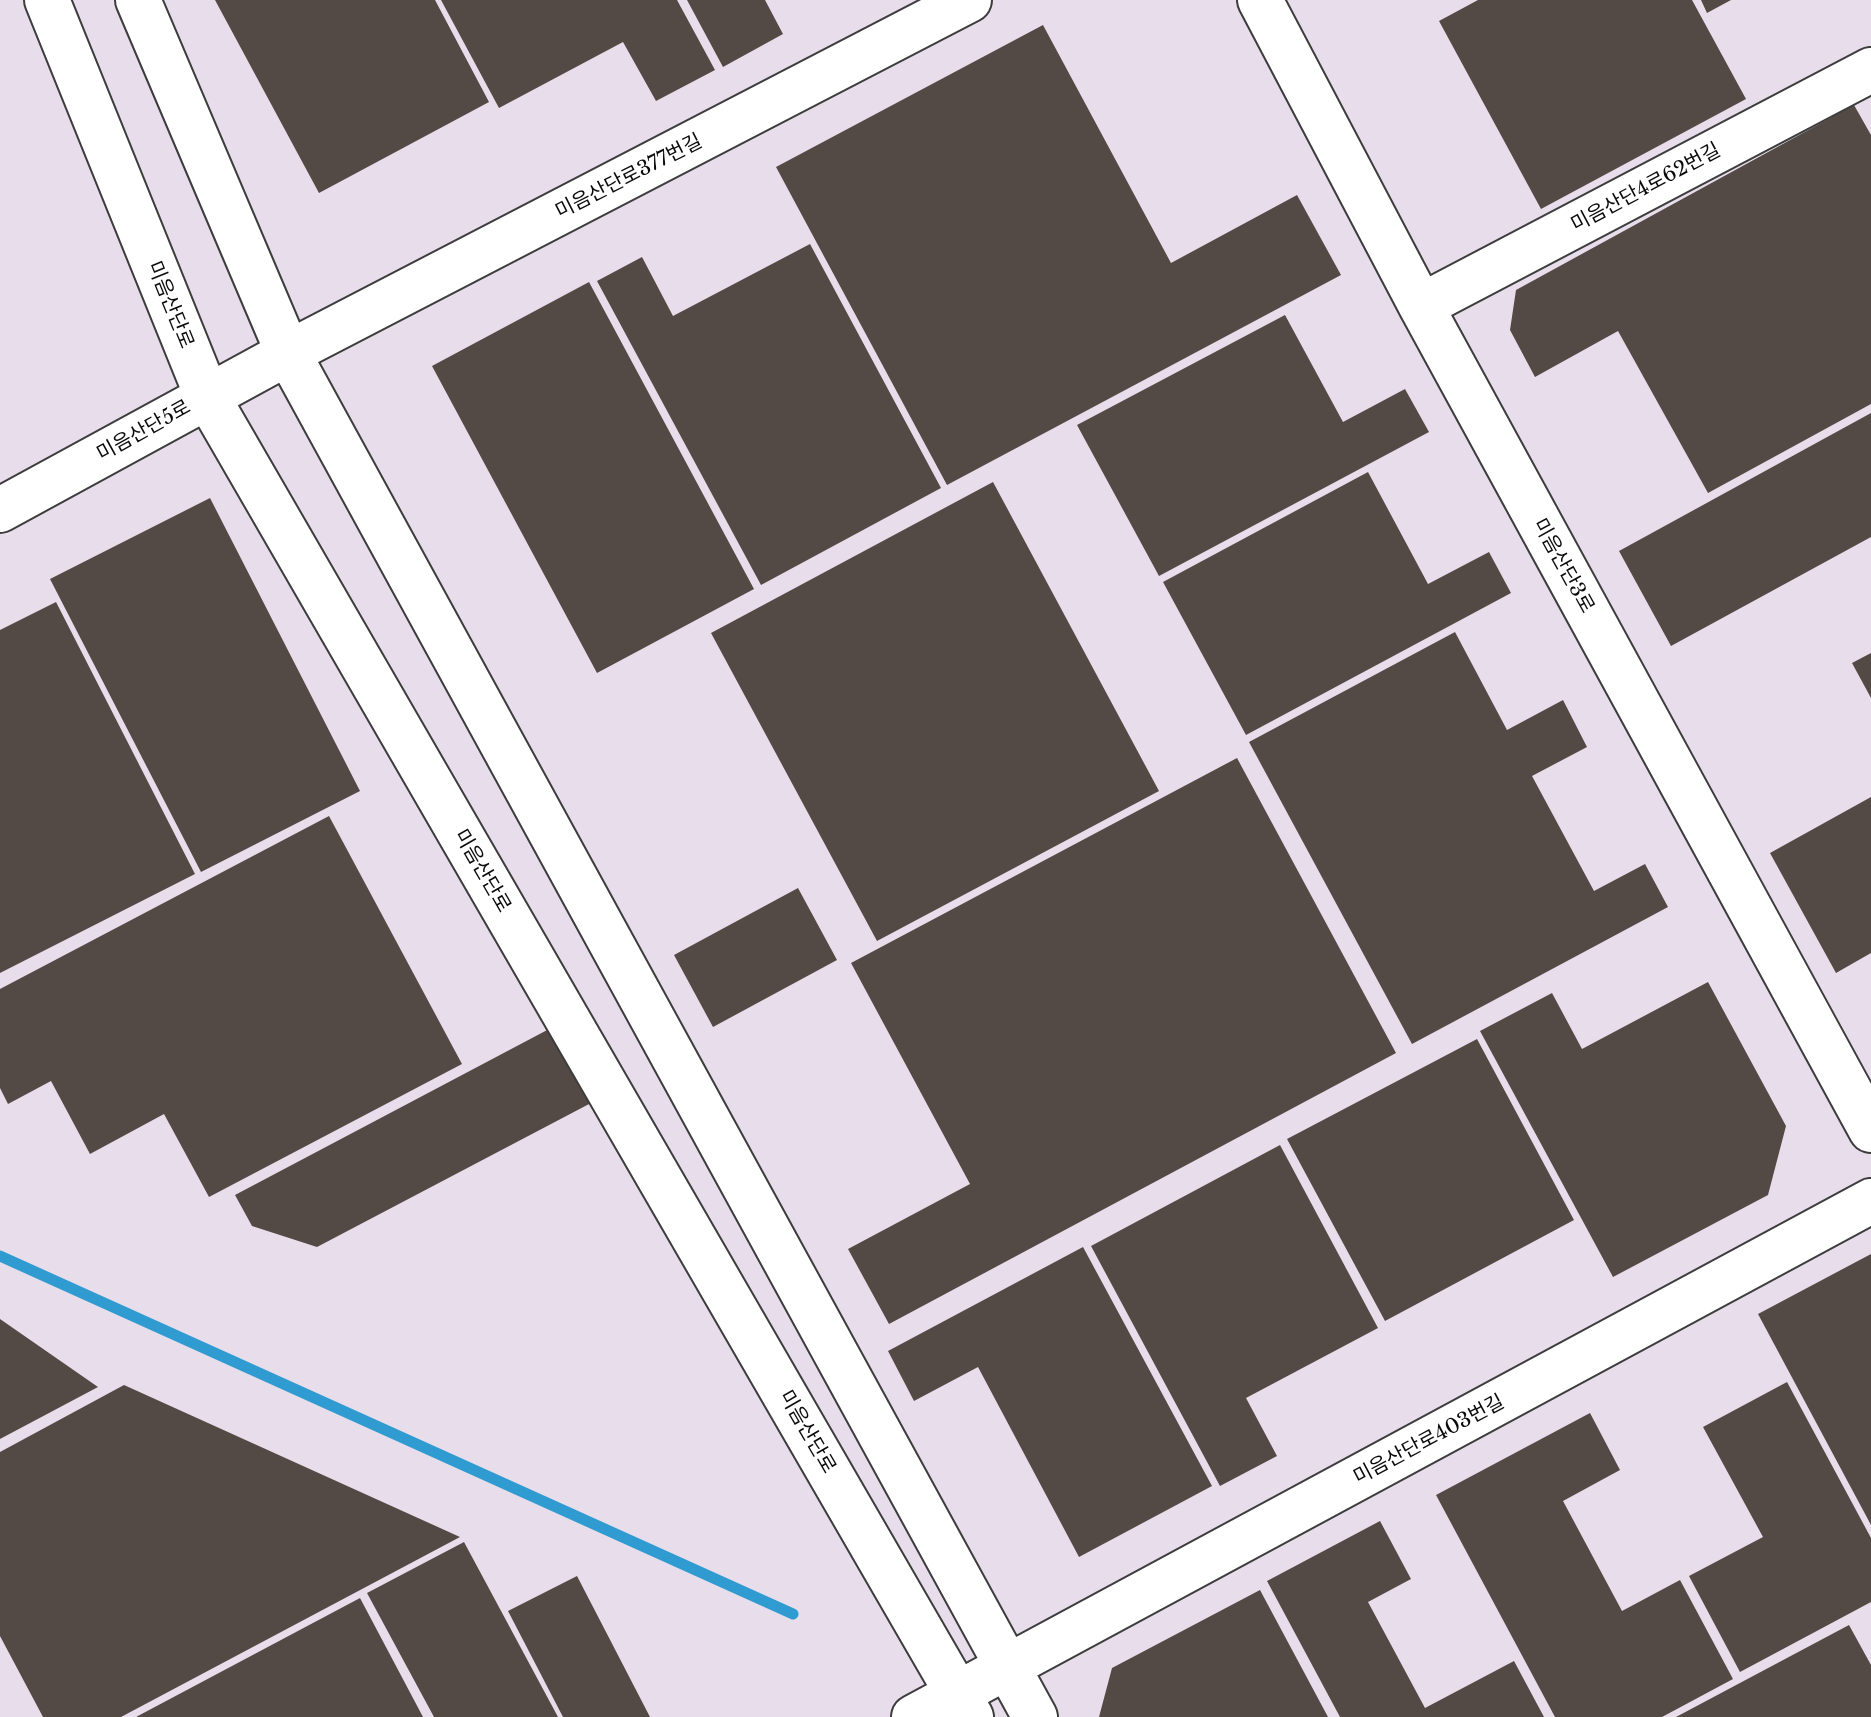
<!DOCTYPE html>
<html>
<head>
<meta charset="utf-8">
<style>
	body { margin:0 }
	canvas { display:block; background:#fff9e7 }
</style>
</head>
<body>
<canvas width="1871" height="1717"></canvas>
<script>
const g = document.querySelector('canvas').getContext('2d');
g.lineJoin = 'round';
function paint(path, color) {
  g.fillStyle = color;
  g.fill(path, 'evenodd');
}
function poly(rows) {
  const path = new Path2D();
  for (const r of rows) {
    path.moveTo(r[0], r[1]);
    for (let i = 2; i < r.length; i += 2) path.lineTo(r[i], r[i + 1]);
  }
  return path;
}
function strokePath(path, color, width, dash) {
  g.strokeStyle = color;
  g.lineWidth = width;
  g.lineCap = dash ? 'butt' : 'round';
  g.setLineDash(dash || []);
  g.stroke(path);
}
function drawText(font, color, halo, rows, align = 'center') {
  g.font = font + ' "Libre Baskerville","Noto Sans KR",serif';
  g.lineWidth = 8;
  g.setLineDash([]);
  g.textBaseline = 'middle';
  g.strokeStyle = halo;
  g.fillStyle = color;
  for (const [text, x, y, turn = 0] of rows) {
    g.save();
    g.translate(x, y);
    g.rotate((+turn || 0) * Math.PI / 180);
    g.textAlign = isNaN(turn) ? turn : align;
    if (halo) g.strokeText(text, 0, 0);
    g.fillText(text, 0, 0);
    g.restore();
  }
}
const industrial = poly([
	[0,0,1871,0,1871,1717,0,1717]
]);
const stream = poly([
	[0,1256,793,1614]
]);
const building = poly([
	[215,0,435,0,489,102,319,193],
	[441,0,677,0,715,70,656,101,623,42,499,108],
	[687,0,765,0,783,34,723,67],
	[1478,0,1692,0,1746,99,1541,209,1439,21],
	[1701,0,1731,0,1707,13],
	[1043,25,1171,263,1297,195,1341,275,947,485,776,167],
	[1854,105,1871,135,1871,404,1708,493,1618,331,1535,377,1510,330,1516,290],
	[810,244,941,488,761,585,597,281,642,257,673,316],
	[589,282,754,589,597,673,432,366],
	[1285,315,1343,422,1405,389,1429,432,1159,576,1077,425],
	[1871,413,1871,537,1671,646,1619,551],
	[1368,472,1428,584,1489,552,1511,593,1246,735,1163,582],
	[993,482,1159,791,877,941,711,633],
	[210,498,360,791,201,872,50,579],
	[56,602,195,874,0,973,0,630],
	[1455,632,1507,730,1563,700,1587,747,1532,776,1594,891,1645,864,1668,907,1412,1044,1249,742],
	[1871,653,1871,698,1852,663],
	[1237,758,1396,1053,889,1324,848,1249,970,1184,851,963],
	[1871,797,1871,953,1836,973,1770,853],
	[329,816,462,1064,209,1197,164,1114,90,1154,51,1081,8,1104,0,1088,0,989],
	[798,888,837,960,713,1027,674,955],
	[1708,982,1786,1126,1768,1195,1613,1277,1480,1031,1552,993,1582,1049],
	[551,1028,591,1103,317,1247,252,1226,235,1195],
	[1477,1039,1574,1220,1385,1321,1287,1139],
	[1280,1145,1378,1328,1246,1398,1277,1456,1220,1486,1091,1246],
	[1083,1247,1212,1486,1079,1557,978,1367,914,1401,888,1351],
	[1871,1254,1871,1525,1758,1314],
	[0,1319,98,1387,0,1439],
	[1787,1382,1871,1538,1871,1602,1740,1672,1689,1576,1763,1537,1703,1427],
	[124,1385,460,1537,121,1717,43,1717,0,1636,0,1452],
	[1590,1413,1620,1470,1563,1501,1622,1611,1680,1580,1733,1679,1662,1717,1555,1717,1436,1495],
	[1380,1521,1411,1579,1368,1602,1425,1708,1514,1661,1544,1717,1340,1717,1267,1581],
	[464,1542,558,1717,434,1717,367,1593],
	[577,1576,650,1717,563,1717,508,1611],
	[1260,1590,1328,1717,1099,1717,1112,1668],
	[360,1598,423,1717,136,1717],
	[1849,1625,1871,1665,1871,1717,1676,1717]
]);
const minor = poly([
	[47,0,207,396,971,1717],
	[138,0,288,353,1035,1717],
	[1260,0,1421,306,1871,1130],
	[1421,306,1871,70],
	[0,510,288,353,969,0],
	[914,1717,1871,1201]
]);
const streetNames = [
	["미음산단로377번길",629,177,-27],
	["미음산단4로62번길",1646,188,-28],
	["미음산단로",170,305,68],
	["미음산단5로",144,431,-29],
	["미음산단3로",1563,566,61],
	["미음산단로",482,871,60],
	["미음산단로",807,1432,60],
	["미음산단로403번길",1429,1440,-28]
];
paint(industrial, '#e8ddea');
strokePath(stream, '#2f9bd1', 11);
paint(building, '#534a46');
strokePath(minor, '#3d3d3d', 48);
strokePath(minor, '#fff', 44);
drawText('20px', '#0a0a0a', '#fff', streetNames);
</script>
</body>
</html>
